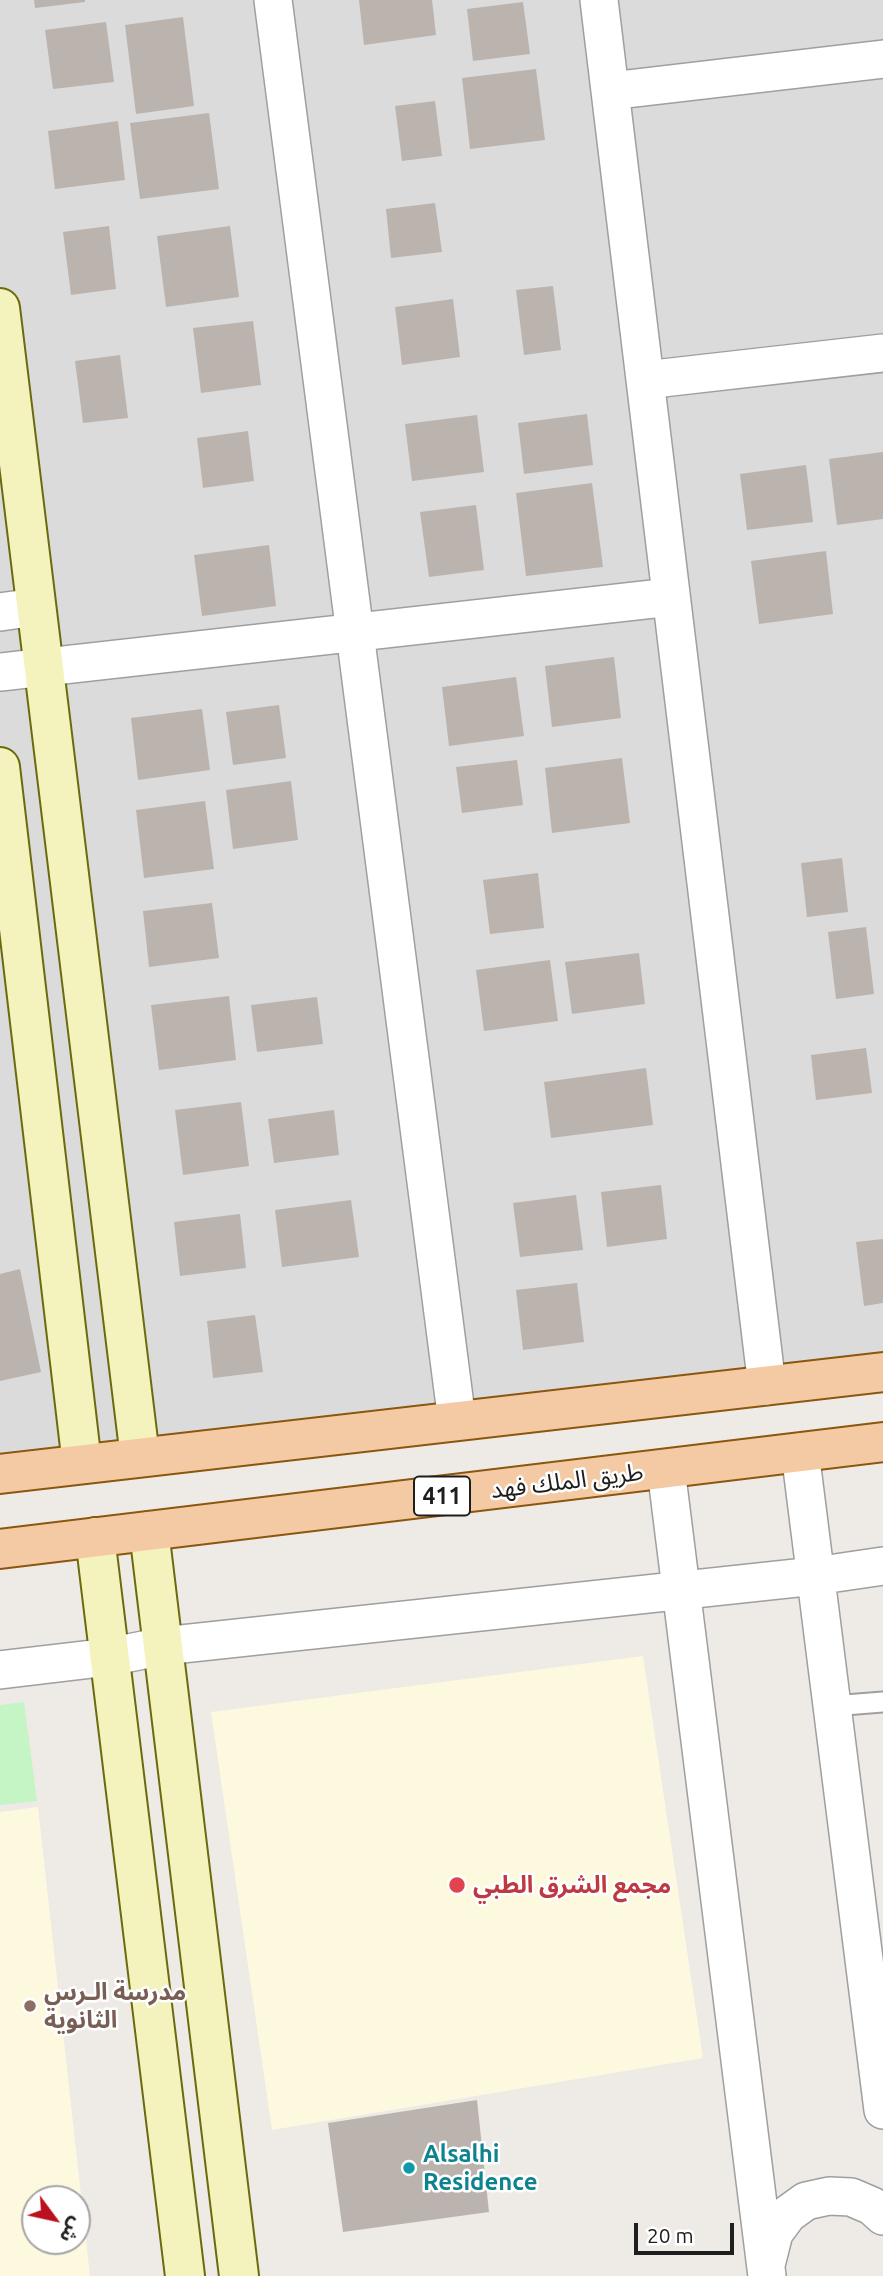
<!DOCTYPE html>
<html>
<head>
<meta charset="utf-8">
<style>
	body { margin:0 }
	#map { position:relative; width:883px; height:2276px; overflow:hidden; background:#eeeae5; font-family:Ubuntu,"Noto Sans Arabic",sans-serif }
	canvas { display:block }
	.north { position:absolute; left:21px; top:2185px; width:70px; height:70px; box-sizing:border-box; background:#fff; border:2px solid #a5a5a5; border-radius:50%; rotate:123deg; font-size:19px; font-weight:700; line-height:28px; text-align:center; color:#1e1e1e }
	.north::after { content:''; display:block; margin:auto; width:24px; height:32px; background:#ba1120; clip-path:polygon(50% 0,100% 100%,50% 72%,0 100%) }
	.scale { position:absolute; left:634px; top:2223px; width:100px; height:32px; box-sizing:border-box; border:4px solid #1e1e1e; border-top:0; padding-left:9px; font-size:21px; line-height:24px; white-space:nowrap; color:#1e1e1e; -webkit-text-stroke:5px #fff; paint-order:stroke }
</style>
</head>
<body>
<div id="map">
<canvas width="883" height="2276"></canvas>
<div class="north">ش</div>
<div class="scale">20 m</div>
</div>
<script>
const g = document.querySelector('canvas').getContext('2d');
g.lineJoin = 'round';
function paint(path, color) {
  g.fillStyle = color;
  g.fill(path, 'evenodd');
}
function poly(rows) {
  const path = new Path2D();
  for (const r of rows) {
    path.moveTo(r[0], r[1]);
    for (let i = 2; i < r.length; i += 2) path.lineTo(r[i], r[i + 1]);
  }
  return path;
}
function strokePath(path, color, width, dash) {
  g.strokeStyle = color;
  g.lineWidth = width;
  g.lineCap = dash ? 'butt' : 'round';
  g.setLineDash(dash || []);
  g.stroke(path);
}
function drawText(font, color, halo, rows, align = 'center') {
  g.font = font + ' Ubuntu,"Noto Sans Arabic",sans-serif';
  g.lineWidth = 5;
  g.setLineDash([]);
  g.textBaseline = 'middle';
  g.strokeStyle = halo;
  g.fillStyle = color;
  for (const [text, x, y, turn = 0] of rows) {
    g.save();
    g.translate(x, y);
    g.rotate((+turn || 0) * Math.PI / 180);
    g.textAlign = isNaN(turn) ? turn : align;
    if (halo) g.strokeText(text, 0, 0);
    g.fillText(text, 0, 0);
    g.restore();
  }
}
const residential = poly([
	[0,0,883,0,883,1358,622,1381,0,1462]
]);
const education = poly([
	[643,1656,703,2058,272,2130,211,1712],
	[38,1807,90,2276,0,2276,0,1812],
	[77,2199,77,2241,35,2241,35,2199]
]);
const park = poly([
	[24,1702,37,1801,0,1805,0,1705]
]);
const building = poly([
	[34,0,85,0,85,2,35,8],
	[359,0,432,0,436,35,364,45],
	[523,2,530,54,473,61,467,9],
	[183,17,194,106,136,114,125,25],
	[106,22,114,82,53,89,45,30],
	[536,69,545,140,470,149,462,78],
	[435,101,442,156,402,161,395,106],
	[209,113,219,189,140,199,130,123],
	[118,121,125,180,55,189,48,131],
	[435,203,442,252,391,258,386,209],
	[109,226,116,289,71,295,63,232],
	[230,226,239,297,166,307,157,236],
	[553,286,561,350,524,355,516,290],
	[453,299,460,357,402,365,395,307],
	[253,321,261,385,201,393,193,328],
	[120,355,128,418,83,423,75,361],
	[587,414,593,465,524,474,518,423],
	[477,415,484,472,412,481,405,424],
	[248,431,254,481,203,488,197,438],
	[883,452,883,519,837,525,829,459],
	[806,465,813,522,747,530,740,474],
	[592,483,603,567,526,576,516,493],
	[476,505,484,570,429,577,420,512],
	[269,545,276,606,202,616,194,555],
	[826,551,833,614,759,624,751,561],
	[614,657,621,718,552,727,545,666],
	[516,677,524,736,449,746,442,687],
	[279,705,286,758,233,765,226,712],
	[202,709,210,770,138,780,131,718],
	[622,758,630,823,552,833,545,768],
	[517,760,523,805,462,813,456,767],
	[291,781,298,840,233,849,226,790],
	[205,801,214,869,144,878,136,810],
	[842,858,848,912,807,917,801,863],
	[538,873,544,928,490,934,483,880],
	[212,903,219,958,149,967,143,911],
	[866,927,874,994,836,999,828,932],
	[639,953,645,1004,572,1014,565,962],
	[550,960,558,1021,484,1031,476,970],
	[229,996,236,1060,159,1070,151,1005],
	[317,997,323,1044,257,1052,251,1005],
	[866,1048,872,1093,816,1100,811,1055],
	[646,1068,653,1125,551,1138,544,1082],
	[241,1102,249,1166,183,1175,175,1110],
	[334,1110,339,1155,274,1163,268,1119],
	[661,1185,667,1239,607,1247,601,1192],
	[576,1195,583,1250,520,1257,513,1203],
	[351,1200,359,1257,282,1267,275,1210],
	[240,1214,246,1268,180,1276,174,1222],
	[883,1239,883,1303,864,1306,856,1242],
	[20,1269,41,1372,0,1381,0,1274],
	[577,1283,584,1342,523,1350,516,1290],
	[255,1315,263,1372,213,1378,207,1321],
	[477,2100,489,2212,343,2232,328,2123]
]);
const lane = poly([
	[832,1706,883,1702]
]);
const street = poly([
	[273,0,457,1421],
	[599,0,767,1386],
	[610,91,883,59],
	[645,380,883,353],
	[0,612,36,607],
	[0,672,671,597],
	[800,1452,883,2110],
	[666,1469,767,2276],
	[0,1670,109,1657,163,1646,815,1576,883,1566],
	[767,2261,774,2233,788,2214,806,2201,829,2196,851,2197,872,2206,883,2216]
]);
const secondary = poly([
	[0,308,140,1457],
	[0,767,82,1464],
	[149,1531,239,2276],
	[95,1537,185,2276]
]);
const primary = poly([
	[0,1474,883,1372],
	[0,1549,883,1442]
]);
const markers = [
	[457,1885,9,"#e0444e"],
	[30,2006,7,"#8d6e63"],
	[409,2168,7,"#0f9aa8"]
];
const shields = [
	[442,1496,56]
];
const shieldNames = [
	["411",442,1496]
];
const streetNames = [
	["طريق الملك فهد",567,1481,-7]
];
const healthNames = [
	["مجمع الشرق الطبي",473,1885]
];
const educationNames = [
	["مدرسة الـرس",44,1992],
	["الثانوية",44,2020]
];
const cultureNames = [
	["Alsalhi",423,2154],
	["Residence",423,2182]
];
paint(residential, '#dcdbdb');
paint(education, '#fcf9df');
paint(park, '#c5f4c5');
paint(building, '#bbb3ae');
strokePath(lane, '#9f9f9f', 23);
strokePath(street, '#9f9f9f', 40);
strokePath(secondary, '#6a6b0e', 42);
strokePath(primary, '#8b560d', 42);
strokePath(lane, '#fff', 19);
strokePath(street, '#fff', 37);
strokePath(secondary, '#f4f2bd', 38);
strokePath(primary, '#f4caa4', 38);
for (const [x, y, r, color] of markers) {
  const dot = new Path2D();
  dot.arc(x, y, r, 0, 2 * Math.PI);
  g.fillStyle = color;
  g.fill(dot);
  strokePath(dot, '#fff', 2.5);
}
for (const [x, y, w] of shields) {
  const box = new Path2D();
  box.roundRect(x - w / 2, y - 19.5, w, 39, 5);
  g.fillStyle = '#fff';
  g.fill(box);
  strokePath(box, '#1e1e1e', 2);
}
drawText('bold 23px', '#1e1e1e', null, shieldNames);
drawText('24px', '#1e1e1e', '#fff', streetNames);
drawText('bold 24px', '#be3a42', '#fff', healthNames, 'left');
drawText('bold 24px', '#785e54', '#fff', educationNames, 'left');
drawText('bold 24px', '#0d838f', '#fff', cultureNames, 'left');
</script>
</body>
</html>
